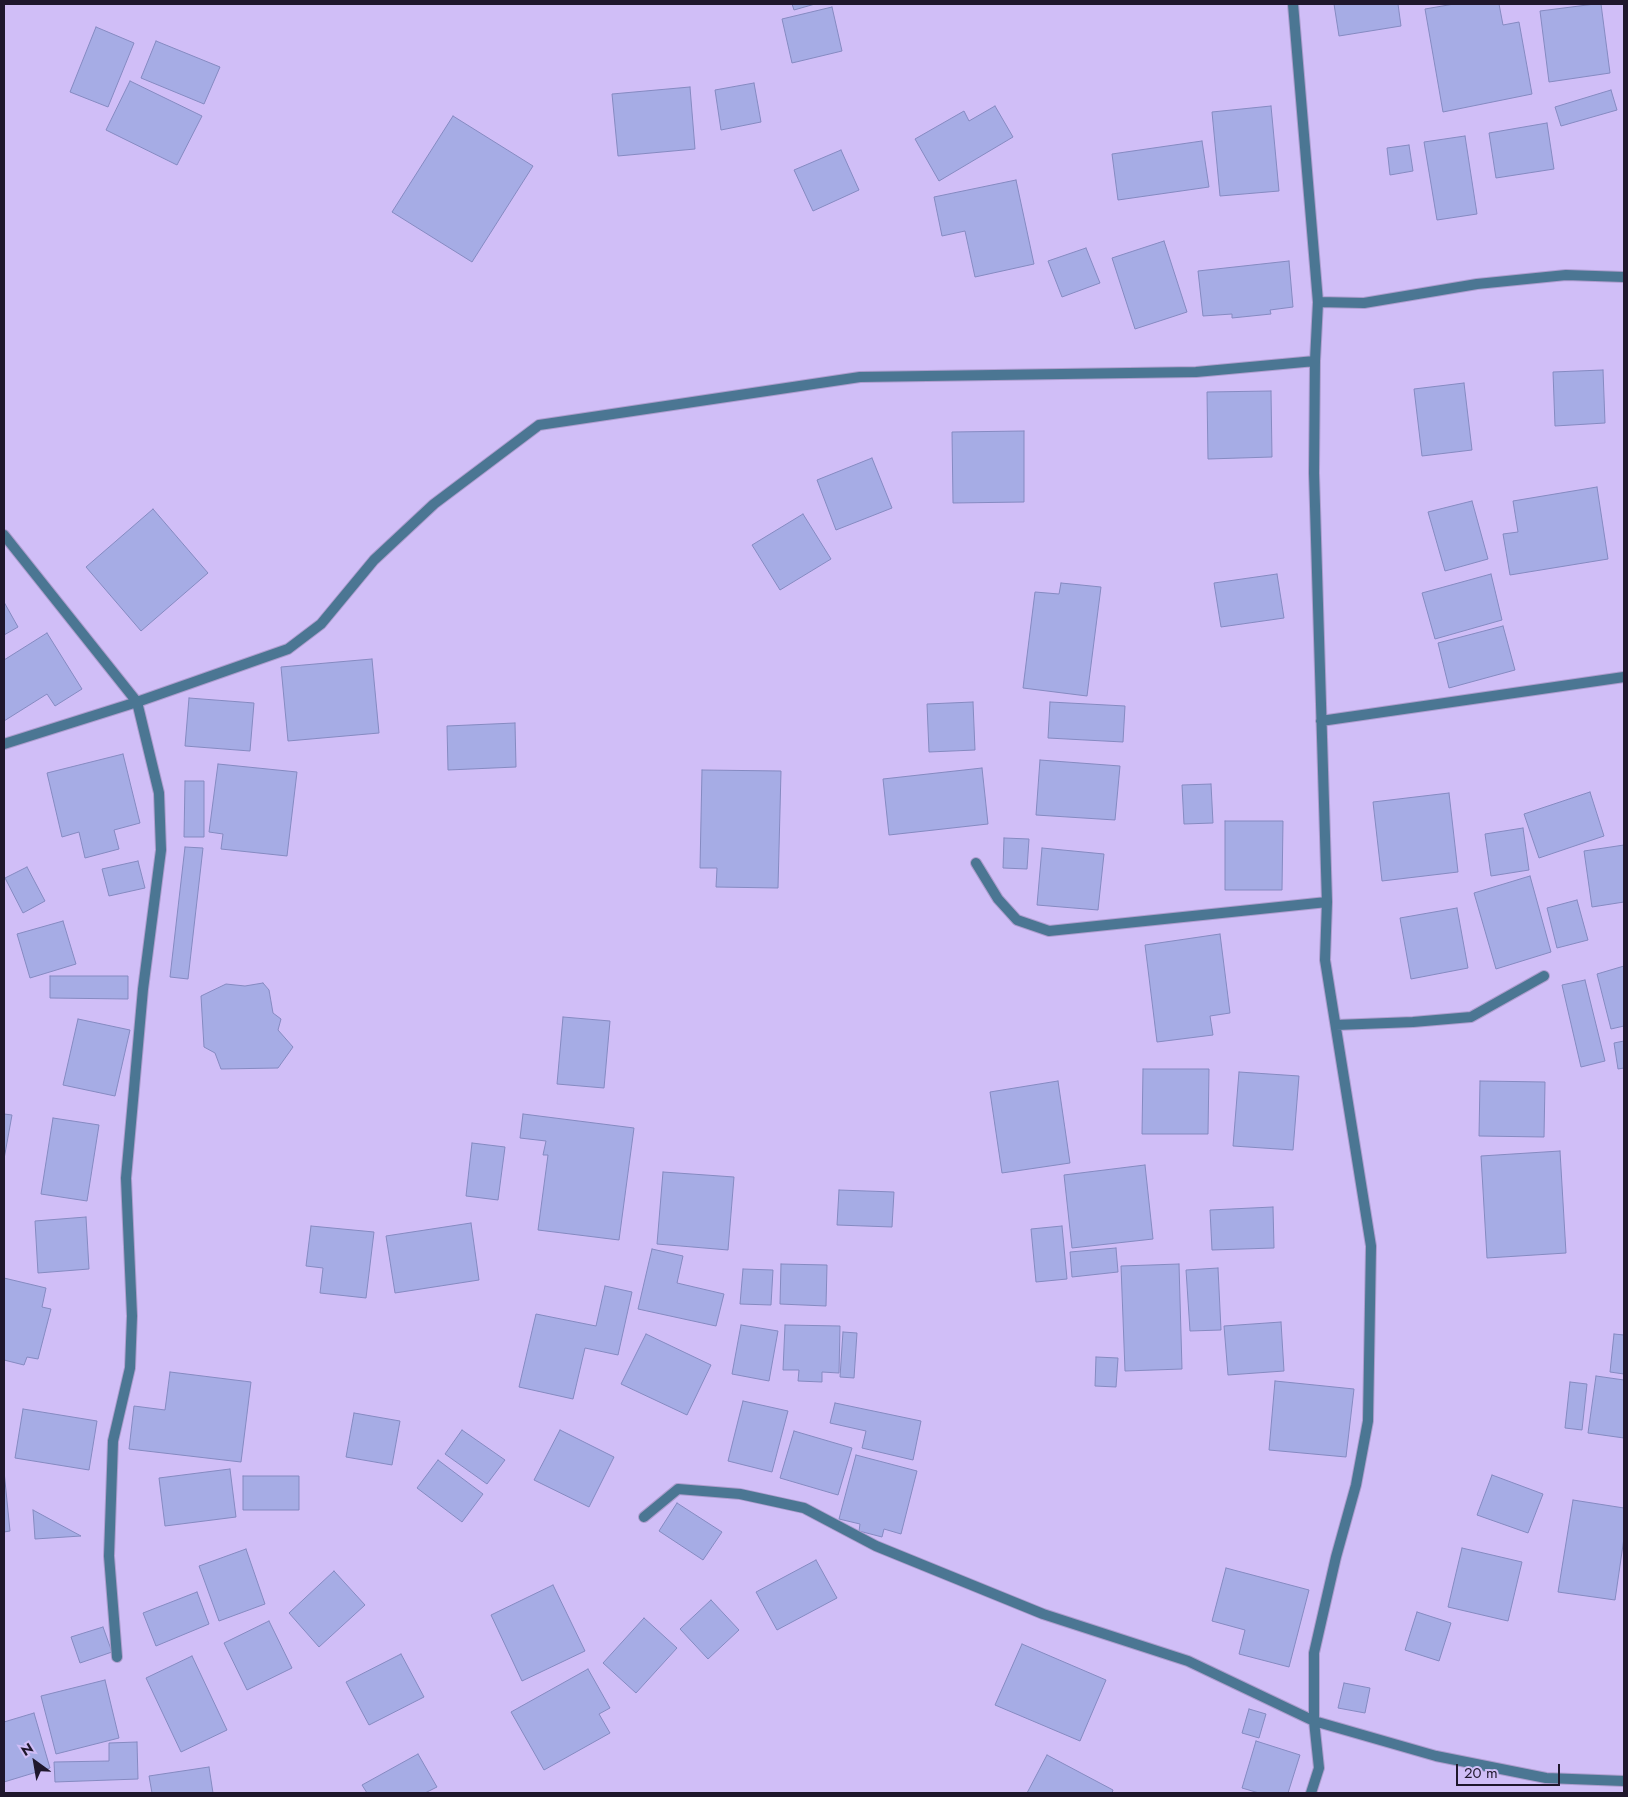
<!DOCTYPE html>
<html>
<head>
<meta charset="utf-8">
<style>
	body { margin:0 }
	#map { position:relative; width:1628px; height:1797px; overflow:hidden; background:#d0bef7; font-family:Jost,sans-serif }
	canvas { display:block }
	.frame { position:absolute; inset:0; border:5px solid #1f172c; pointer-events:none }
	.north { position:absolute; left:10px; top:1737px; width:50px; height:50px; -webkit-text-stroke:4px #d0bef7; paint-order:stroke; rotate:328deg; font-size:14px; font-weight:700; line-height:20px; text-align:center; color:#1f172c }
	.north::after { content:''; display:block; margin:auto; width:18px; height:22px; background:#1f172c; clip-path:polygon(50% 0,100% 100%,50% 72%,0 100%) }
	.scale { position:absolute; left:1456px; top:1764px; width:104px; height:22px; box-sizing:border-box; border:2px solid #1f172c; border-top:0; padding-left:6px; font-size:15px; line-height:18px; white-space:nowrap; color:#1f172c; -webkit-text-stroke:4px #d0bef7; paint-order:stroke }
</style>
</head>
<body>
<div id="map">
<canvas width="1628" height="1797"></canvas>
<div class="frame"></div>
<div class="north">N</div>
<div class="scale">20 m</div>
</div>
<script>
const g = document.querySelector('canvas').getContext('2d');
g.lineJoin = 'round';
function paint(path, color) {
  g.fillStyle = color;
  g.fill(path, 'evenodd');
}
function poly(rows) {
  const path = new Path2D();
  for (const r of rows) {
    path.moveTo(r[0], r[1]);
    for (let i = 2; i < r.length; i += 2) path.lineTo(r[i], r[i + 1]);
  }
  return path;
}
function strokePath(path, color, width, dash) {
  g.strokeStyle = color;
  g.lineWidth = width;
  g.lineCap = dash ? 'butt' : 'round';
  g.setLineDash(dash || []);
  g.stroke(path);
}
const building = poly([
	[792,4,815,4,794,10,792,4],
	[1334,4,1398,4,1401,26,1339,36,1334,4],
	[1454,4,1499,4,1503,25,1519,22,1532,94,1443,112,1425,9,1454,4],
	[1595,4,1601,4,1610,73,1549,82,1540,11,1595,4],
	[832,7,842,51,792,63,782,19,832,7],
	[96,27,134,43,108,107,70,92,96,27],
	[156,41,220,67,204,104,141,78,156,41],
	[130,81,202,116,177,165,106,130,130,81],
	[754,83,761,122,721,130,715,90,754,83],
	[690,87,695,149,618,156,612,94,690,87],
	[1611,90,1617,110,1561,126,1555,107,1611,90],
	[995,106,1013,137,939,181,915,139,964,111,969,121,995,106],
	[1271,106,1279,191,1220,196,1212,112,1271,106],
	[453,116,533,166,472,262,392,212,453,116],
	[1547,123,1554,169,1496,178,1489,133,1547,123],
	[1465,136,1477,214,1437,220,1424,142,1465,136],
	[1202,141,1209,187,1118,200,1112,154,1202,141],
	[1409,145,1413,171,1390,175,1387,148,1409,145],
	[841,150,859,190,813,211,794,170,841,150],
	[1016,180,1034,264,975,277,965,231,942,236,934,197,1016,180],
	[1164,241,1187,312,1135,329,1112,258,1164,241],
	[1086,248,1100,283,1062,297,1048,261,1086,248],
	[1289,261,1293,307,1270,310,1271,314,1232,318,1232,314,1203,316,1198,271,1289,261],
	[1603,370,1605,423,1555,426,1553,372,1603,370],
	[1464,383,1472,450,1422,456,1414,389,1464,383],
	[1271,391,1272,457,1208,459,1207,392,1271,391],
	[1024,431,1024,502,953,503,952,432,1024,431],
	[872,458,892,508,836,530,817,480,872,458],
	[1597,487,1608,559,1510,575,1503,534,1518,532,1513,501,1597,487],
	[1472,501,1488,559,1445,571,1428,512,1472,501],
	[153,509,208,573,141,631,86,567,153,509],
	[803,514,831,559,780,590,752,545,803,514],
	[1277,574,1284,618,1221,627,1214,583,1277,574],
	[1491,574,1502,620,1435,639,1422,593,1491,574],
	[1061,583,1101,587,1087,696,1023,688,1035,592,1059,594,1061,583],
	[4,602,18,627,4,635,4,602],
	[1503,626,1515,670,1449,688,1438,643,1503,626],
	[47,633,82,689,55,706,47,694,4,721,4,660,47,633],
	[372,659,379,733,288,741,281,667,372,659],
	[189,698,254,703,250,751,185,746,189,698],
	[973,702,975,750,929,752,927,704,973,702],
	[1050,702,1125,706,1123,742,1048,738,1050,702],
	[515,723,516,767,448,770,447,726,515,723],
	[123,754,140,823,114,830,119,849,85,858,79,832,62,837,47,773,123,754],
	[1040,760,1120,766,1115,820,1036,815,1040,760],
	[218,764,297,772,287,856,221,849,223,834,209,832,218,764],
	[982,768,988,824,889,835,883,779,982,768],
	[702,770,781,771,778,888,716,887,717,868,700,868,702,770],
	[185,781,204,781,204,837,184,837,185,781],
	[1211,784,1213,823,1184,824,1182,785,1211,784],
	[1590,792,1604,836,1539,858,1524,814,1590,792],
	[1449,793,1458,872,1382,881,1373,802,1449,793],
	[1225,821,1283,821,1282,890,1225,890,1225,821],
	[1523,828,1529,870,1491,876,1485,834,1523,828],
	[1004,838,1029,839,1027,869,1003,868,1004,838],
	[1624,845,1624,902,1592,907,1584,851,1624,845],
	[185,847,203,848,188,979,170,977,185,847],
	[1042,848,1104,854,1098,910,1037,905,1042,848],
	[138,861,145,888,109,896,102,869,138,861],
	[27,867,45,901,23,913,5,878,27,867],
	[1530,876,1551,952,1496,969,1474,893,1530,876],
	[1577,900,1588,940,1557,948,1547,908,1577,900],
	[1457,908,1468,968,1411,979,1400,918,1457,908],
	[63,921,76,964,30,978,17,934,63,921],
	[1220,934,1230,1013,1210,1016,1213,1035,1157,1042,1145,945,1220,934],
	[1624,966,1624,1026,1611,1029,1597,974,1624,966],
	[50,976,128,976,128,999,50,998,50,976],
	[1585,980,1605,1061,1581,1067,1562,985,1585,980],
	[263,983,269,990,273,1013,281,1019,278,1030,293,1047,278,1068,221,1069,215,1053,204,1047,201,996,226,984,245,986,263,983],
	[563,1017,610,1021,604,1088,557,1084,563,1017],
	[78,1019,130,1030,115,1096,63,1085,78,1019],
	[1624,1041,1624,1068,1618,1069,1614,1043,1624,1041],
	[1143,1069,1209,1069,1208,1134,1142,1134,1143,1069],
	[1239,1072,1299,1076,1293,1150,1233,1146,1239,1072],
	[1058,1081,1070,1163,1002,1173,990,1092,1058,1081],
	[1480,1081,1545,1082,1544,1137,1479,1136,1480,1081],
	[4,1114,12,1115,4,1159,4,1114],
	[523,1114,634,1128,619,1240,538,1230,548,1155,543,1155,546,1141,520,1138,523,1114],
	[53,1118,99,1125,87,1201,41,1194,53,1118],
	[472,1143,505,1147,498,1200,466,1196,472,1143],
	[1560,1151,1566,1253,1487,1258,1481,1156,1560,1151],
	[1145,1165,1153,1239,1072,1248,1064,1175,1145,1165],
	[663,1172,734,1177,728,1250,657,1244,663,1172],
	[839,1190,894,1192,892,1227,837,1225,839,1190],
	[1273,1207,1274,1248,1212,1250,1210,1210,1273,1207],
	[86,1217,89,1269,38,1273,35,1221,86,1217],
	[471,1223,479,1280,395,1293,386,1236,471,1223],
	[311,1226,374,1232,366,1298,320,1293,323,1268,306,1266,311,1226],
	[1062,1226,1067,1279,1036,1282,1031,1229,1062,1226],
	[1116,1248,1118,1272,1072,1277,1070,1252,1116,1248],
	[652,1249,683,1256,677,1283,724,1294,716,1326,638,1309,652,1249],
	[781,1264,827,1265,826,1306,780,1304,781,1264],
	[1179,1264,1182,1369,1125,1371,1121,1266,1179,1264],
	[1218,1268,1221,1330,1190,1331,1186,1270,1218,1268],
	[743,1269,773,1270,771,1305,740,1304,743,1269],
	[4,1278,46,1288,42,1307,51,1309,38,1359,27,1357,24,1365,4,1360,4,1278],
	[605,1286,632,1292,618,1355,585,1348,573,1399,519,1387,536,1314,596,1326,605,1286],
	[1281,1322,1284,1371,1228,1375,1224,1326,1281,1322],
	[741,1325,778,1331,769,1381,732,1374,741,1325],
	[785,1325,840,1326,839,1373,822,1372,822,1382,798,1381,799,1370,783,1370,785,1325],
	[843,1332,857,1333,854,1378,840,1377,843,1332],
	[646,1334,711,1365,687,1415,621,1384,646,1334],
	[1614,1334,1624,1335,1624,1374,1610,1372,1614,1334],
	[1096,1357,1118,1358,1116,1387,1095,1386,1096,1357],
	[170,1372,251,1382,241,1462,129,1449,134,1406,165,1410,170,1372],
	[1596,1376,1624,1380,1624,1438,1588,1433,1596,1376],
	[1275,1381,1354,1389,1346,1457,1269,1450,1275,1381],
	[1570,1382,1587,1384,1582,1430,1565,1428,1570,1382],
	[743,1401,788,1411,772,1472,728,1461,743,1401],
	[835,1403,921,1421,913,1460,862,1448,866,1431,830,1423,835,1403],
	[23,1409,97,1421,89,1470,15,1458,23,1409],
	[354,1413,400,1421,392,1465,346,1457,354,1413],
	[462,1430,505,1460,487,1484,445,1454,462,1430],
	[560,1430,614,1457,589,1507,534,1480,560,1430],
	[794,1431,852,1448,838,1495,780,1478,794,1431],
	[856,1455,917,1471,901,1534,884,1529,882,1537,859,1531,860,1524,839,1519,856,1455],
	[438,1460,483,1494,462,1522,417,1488,438,1460],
	[230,1469,236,1517,165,1526,159,1478,230,1469],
	[4,1471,10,1531,4,1532,4,1471],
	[1492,1475,1543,1494,1528,1533,1477,1515,1492,1475],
	[243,1476,299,1476,299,1510,243,1510,243,1476],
	[1573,1500,1624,1508,1624,1538,1615,1600,1558,1592,1573,1500],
	[677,1503,722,1532,703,1560,659,1531,677,1503],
	[33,1510,81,1536,35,1539,33,1510],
	[1462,1548,1522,1562,1508,1621,1448,1607,1462,1548],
	[246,1549,265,1604,219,1621,199,1566,246,1549],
	[816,1560,837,1598,777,1630,756,1592,816,1560],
	[1226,1568,1309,1590,1289,1667,1239,1654,1245,1630,1212,1621,1226,1568],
	[334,1571,365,1605,319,1647,289,1613,334,1571],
	[553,1585,585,1651,522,1681,491,1615,553,1585],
	[197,1592,209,1624,156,1646,143,1613,197,1592],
	[711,1600,739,1630,708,1659,680,1629,711,1600],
	[1417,1612,1451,1623,1439,1661,1405,1650,1417,1612],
	[644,1618,677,1648,636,1693,603,1663,644,1618],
	[269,1621,292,1668,247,1690,224,1643,269,1621],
	[103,1627,112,1652,80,1663,71,1637,103,1627],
	[1022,1644,1106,1680,1080,1741,995,1705,1022,1644],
	[401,1654,424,1697,369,1725,346,1682,401,1654],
	[192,1656,227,1730,181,1752,146,1678,192,1656],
	[588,1669,610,1708,599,1714,610,1733,544,1770,511,1712,588,1669],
	[105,1680,119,1738,56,1754,41,1696,105,1680],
	[1344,1683,1370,1688,1365,1713,1338,1708,1344,1683],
	[1249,1709,1266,1714,1259,1738,1242,1733,1249,1709],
	[34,1713,50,1768,4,1782,4,1722,34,1713],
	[1256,1741,1300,1755,1288,1793,1259,1793,1242,1788,1256,1741],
	[137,1742,138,1779,55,1782,54,1762,109,1761,109,1743,137,1742],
	[418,1754,437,1787,425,1793,367,1793,362,1785,418,1754],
	[1047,1755,1113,1790,1112,1793,1027,1793,1047,1755],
	[209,1767,213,1793,152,1793,149,1776,209,1767]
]);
const street = poly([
	[1293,4,1318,302,1315,361,1314,473,1327,902,1325,960,1371,1246,1368,1421,1356,1485,1336,1557,1314,1653,1314,1721,1319,1768,1311,1793],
	[1318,302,1364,303,1477,284,1566,275,1624,277],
	[4,535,137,702,159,793,161,850,143,989,126,1178,132,1316,130,1368,113,1441,109,1556,117,1657],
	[1321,721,1624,677],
	[4,744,137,702,288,649,321,624,374,560,434,504,539,425,860,377,1196,372,1315,361],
	[976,863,998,899,1017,920,1049,931,1327,902],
	[1336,1025,1413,1022,1471,1017,1544,976],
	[644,1517,678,1489,740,1494,804,1508,876,1546,1043,1614,1188,1661,1314,1721,1436,1756,1546,1778,1624,1781]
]);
paint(building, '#a6ace5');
strokePath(building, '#858ac1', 1);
strokePath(street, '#ad9dce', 12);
strokePath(street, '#4b7693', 10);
</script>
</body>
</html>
